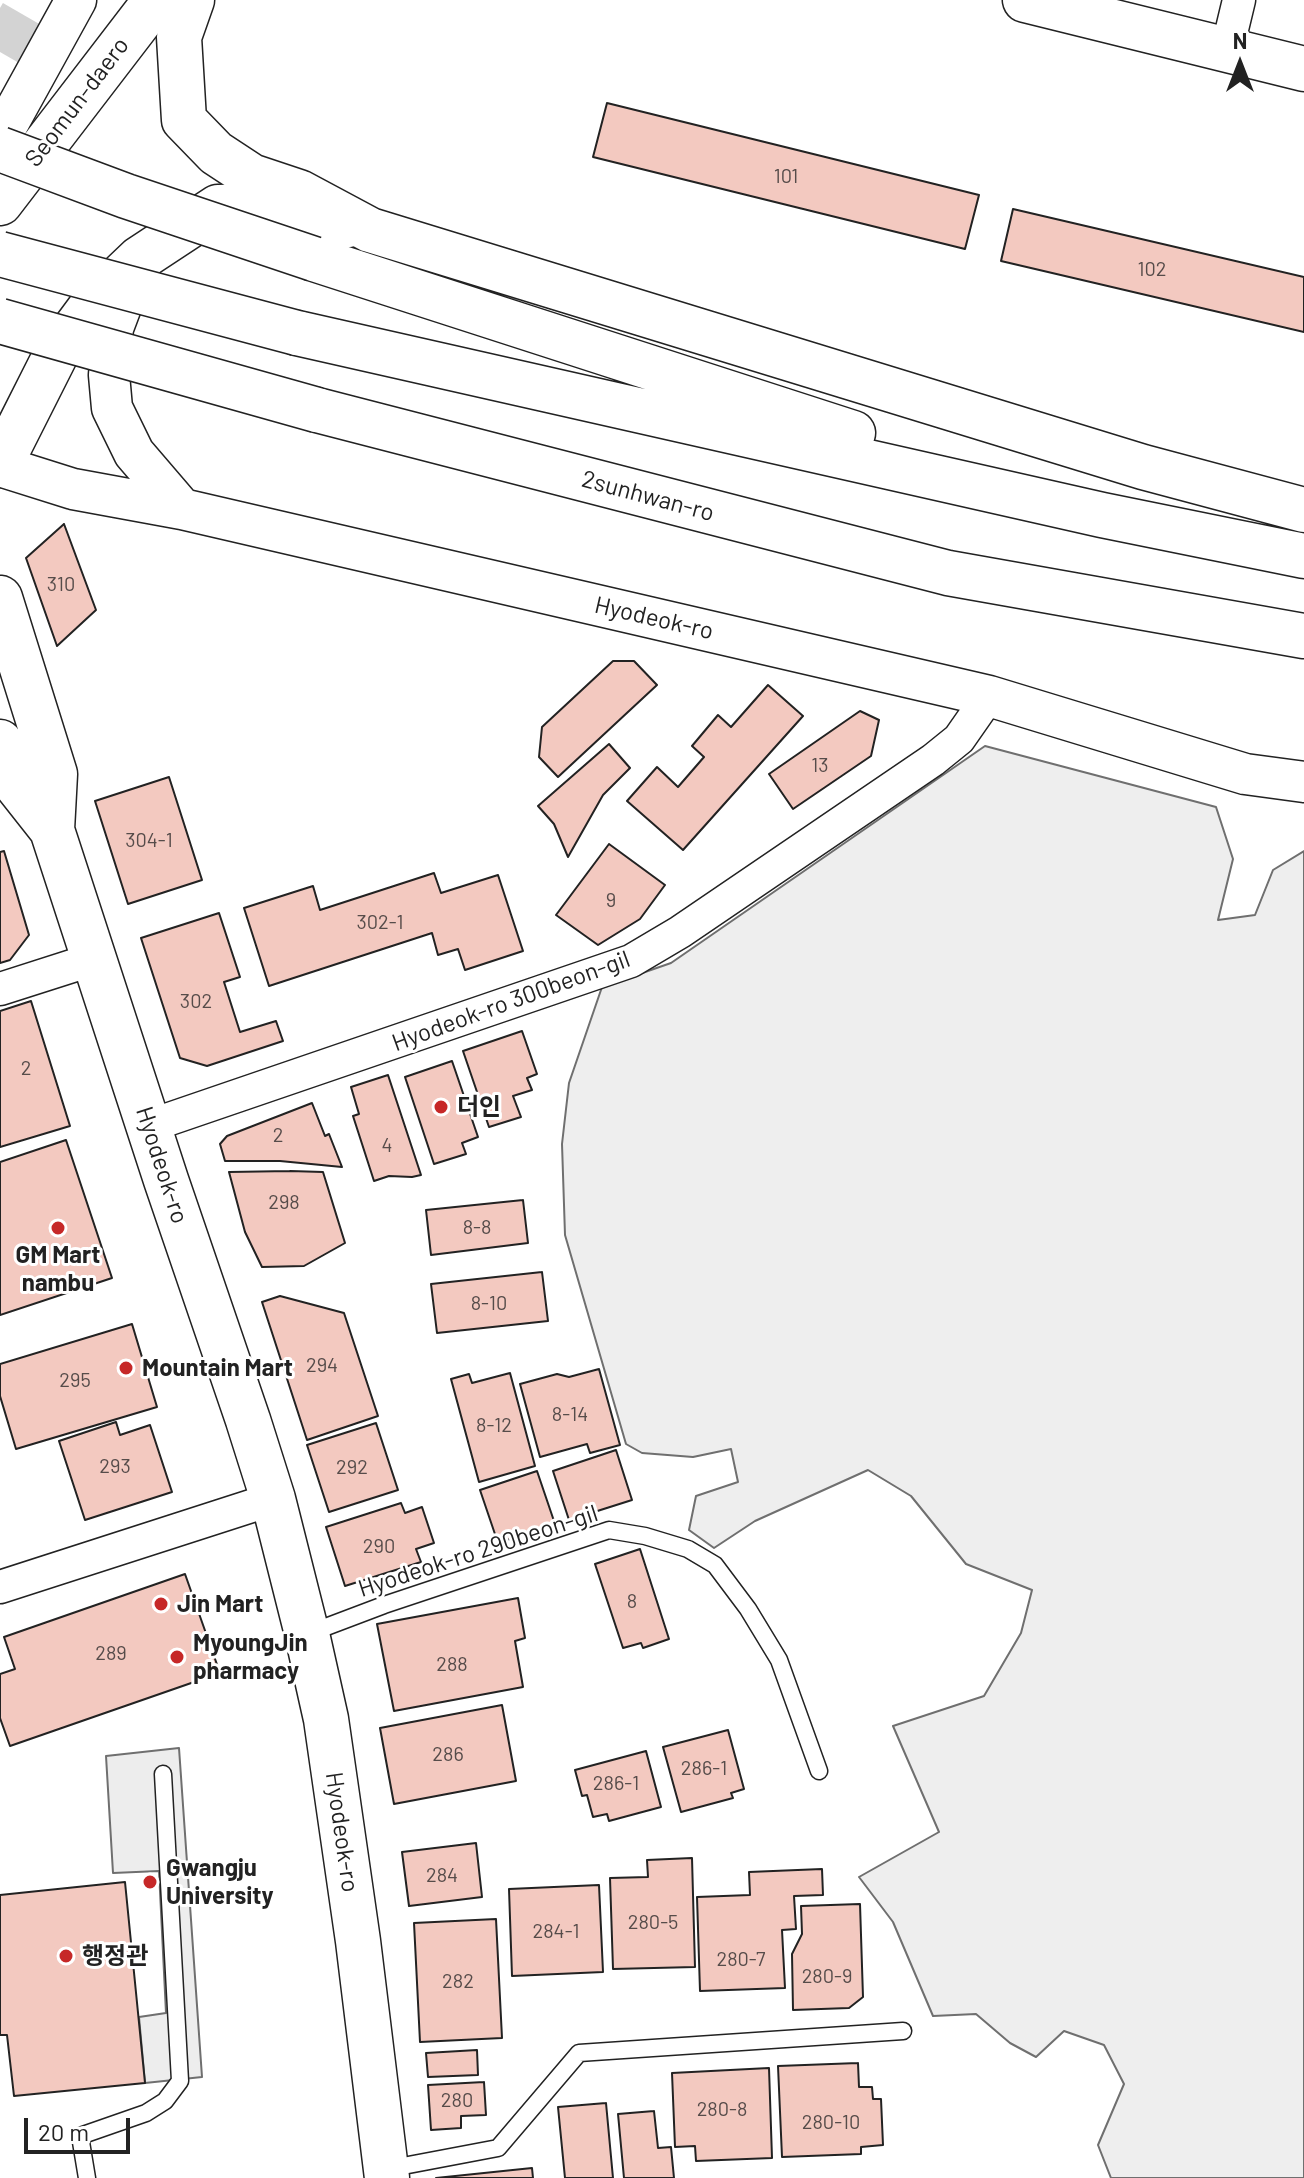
<!DOCTYPE html>
<html>
<head>
<meta charset="utf-8">
<style>
	body { margin:0 }
	#map { position:relative; width:1304px; height:2178px; overflow:hidden; background:#fff; font-family:Barlow,sans-serif }
	canvas { display:block }
	.north { position:absolute; left:1200px; top:24px; width:80px; height:80px; -webkit-text-stroke:6px #fff; paint-order:stroke; rotate:0deg; font-size:22px; font-weight:700; line-height:32px; text-align:center; color:#222 }
	.north::after { content:''; display:block; margin:auto; width:28px; height:36px; background:#222; clip-path:polygon(50% 0,100% 100%,50% 72%,0 100%) }
	.scale { position:absolute; left:24px; top:2118px; width:106px; height:36px; box-sizing:border-box; border:4px solid #222; border-top:0; padding-left:10px; font-size:24px; line-height:28px; white-space:nowrap; color:#222; -webkit-text-stroke:6px #fff; paint-order:stroke }
</style>
</head>
<body>
<div id="map">
<canvas width="1304" height="2178"></canvas>
<div class="north">N</div>
<div class="scale">20 m</div>
</div>
<script>
const g = document.querySelector('canvas').getContext('2d');
g.lineJoin = 'round';
function paint(path, color) {
  g.fillStyle = color;
  g.fill(path, 'evenodd');
}
function poly(rows) {
  const path = new Path2D();
  for (const r of rows) {
    path.moveTo(r[0], r[1]);
    for (let i = 2; i < r.length; i += 2) path.lineTo(r[i], r[i + 1]);
  }
  return path;
}
function strokePath(path, color, width, dash) {
  g.strokeStyle = color;
  g.lineWidth = width;
  g.lineCap = dash ? 'butt' : 'round';
  g.setLineDash(dash || []);
  g.stroke(path);
}
function drawText(font, color, halo, rows, align = 'center') {
  g.font = font + ' Barlow,"Noto Sans KR",sans-serif';
  g.lineWidth = 6;
  g.setLineDash([]);
  g.textBaseline = 'middle';
  g.strokeStyle = halo;
  g.fillStyle = color;
  for (const [text, x, y, turn = 0] of rows) {
    g.save();
    g.translate(x, y);
    g.rotate((+turn || 0) * Math.PI / 180);
    g.textAlign = isNaN(turn) ? turn : align;
    if (halo) g.strokeText(text, 0, 0);
    g.fillText(text, 0, 0);
    g.restore();
  }
}
const green = poly([
	[985,746,1216,807,1233,859,1218,920,1255,915,1273,870,1304,851,1304,2178,1111,2178,1098,2145,1124,2084,1104,2045,1064,2031,1036,2057,1010,2043,976,2014,933,2016,893,1922,859,1877,939,1832,893,1726,984,1696,1021,1633,1032,1590,966,1564,911,1496,868,1470,755,1521,714,1548,689,1530,696,1496,738,1482,731,1449,693,1457,642,1453,626,1444,565,1235,562,1144,569,1083,602,987,671,963,985,746]
]);
const parking = poly([
	[179,1748,202,2077,145,2083,139,2017,166,2013,159,1871,113,1873,106,1756,179,1748]
]);
const building = poly([
	[607,103,979,195,965,249,593,157,607,103],
	[1013,209,1304,277,1304,332,1001,261,1013,209],
	[64,524,96,610,57,646,26,558,64,524],
	[613,661,634,661,657,685,558,777,539,757,542,727,613,661],
	[768,685,803,716,683,850,627,801,657,767,678,787,704,757,692,746,718,715,731,727,768,685],
	[860,711,879,720,871,756,793,809,769,774,860,711],
	[609,744,630,768,603,795,568,857,554,824,538,806,609,744],
	[169,777,202,880,128,904,95,801,169,777],
	[609,844,665,885,640,919,598,945,556,915,609,844],
	[4,851,29,935,10,960,0,963,0,852,4,851],
	[434,873,441,893,498,875,523,951,465,970,458,949,438,955,432,933,269,986,244,908,313,886,320,910,434,873],
	[219,913,240,977,224,982,240,1032,276,1021,283,1041,207,1066,180,1058,141,938,219,913],
	[31,1001,70,1126,0,1147,0,1011,31,1001],
	[522,1031,537,1074,527,1078,532,1090,513,1096,521,1117,489,1127,463,1051,522,1031],
	[452,1061,478,1137,462,1143,466,1154,434,1164,405,1077,452,1061],
	[388,1075,421,1175,412,1177,389,1176,374,1181,353,1116,359,1114,351,1087,388,1075],
	[312,1103,325,1136,329,1134,342,1167,280,1161,225,1161,220,1144,227,1136,312,1103],
	[66,1140,112,1278,0,1315,0,1162,66,1140],
	[290,1171,323,1172,345,1243,304,1266,262,1267,245,1232,229,1172,290,1171],
	[523,1200,528,1243,431,1255,426,1210,523,1200],
	[542,1272,548,1321,437,1333,431,1284,542,1272],
	[280,1296,344,1313,378,1416,307,1440,262,1302,280,1296],
	[132,1324,157,1407,16,1449,0,1396,0,1364,132,1324],
	[599,1369,620,1445,590,1453,587,1444,540,1457,520,1384,557,1374,569,1377,599,1369],
	[510,1373,535,1466,479,1482,451,1379,469,1374,472,1383,510,1373],
	[116,1422,120,1435,150,1425,172,1492,85,1520,59,1441,116,1422],
	[376,1423,398,1490,329,1512,307,1445,376,1423],
	[616,1450,632,1500,569,1520,553,1471,616,1450],
	[537,1471,555,1524,498,1543,480,1490,537,1471],
	[401,1503,405,1513,422,1507,434,1543,416,1549,421,1562,345,1586,326,1527,401,1503],
	[640,1549,669,1639,643,1648,641,1643,623,1648,595,1564,640,1549],
	[185,1574,220,1673,10,1746,0,1718,0,1674,15,1669,4,1637,185,1574],
	[518,1598,525,1638,515,1641,523,1687,394,1711,377,1624,518,1598],
	[502,1705,516,1781,394,1804,380,1728,502,1705],
	[728,1730,744,1789,731,1793,733,1798,681,1812,663,1747,728,1730],
	[646,1751,661,1807,609,1821,607,1814,593,1817,587,1795,582,1796,575,1770,646,1751],
	[476,1843,482,1897,409,1906,402,1852,476,1843],
	[692,1858,695,1967,613,1969,610,1878,648,1877,647,1860,692,1858],
	[822,1869,823,1895,794,1896,796,1929,782,1930,785,1988,700,1991,697,1897,750,1895,749,1872,822,1869],
	[125,1882,145,2083,14,2096,7,2035,0,2035,0,1895,125,1882],
	[599,1885,603,1972,512,1976,509,1889,599,1885],
	[860,1904,863,1997,849,2008,793,2010,792,1954,802,1934,801,1906,860,1904],
	[496,1919,502,2038,420,2042,414,1923,496,1919],
	[477,2050,478,2075,428,2077,426,2053,477,2050],
	[858,2063,859,2087,872,2087,873,2099,881,2099,883,2145,861,2147,861,2154,782,2157,778,2066,858,2063],
	[769,2068,772,2158,696,2161,695,2146,675,2147,672,2073,769,2068],
	[484,2082,486,2115,461,2116,461,2128,431,2130,428,2085,484,2082],
	[606,2103,613,2178,565,2178,558,2107,606,2103],
	[654,2111,658,2148,671,2147,674,2178,624,2178,618,2114,654,2111],
	[532,2168,533,2178,436,2178,532,2168]
]);
const primaryTunnel = poly([
	[0,52,30,0]
]);
const service = poly([
	[310,1633,384,1605,609,1530,645,1536,688,1549,715,1565,748,1609,779,1660,819,1771],
	[387,2169,498,2148,579,2053,903,2031],
	[87,2178,80,2136,146,2113,165,2101,180,2081,163,1774]
]);
const minor = poly([
	[1227,50,1239,0],
	[0,989,94,959],
	[149,1126,631,961,680,932,933,760,959,739,989,696],
	[0,1587,273,1499]
]);
const tertiary = poly([
	[0,138,76,0],
	[139,259,113,328,109,375,112,408,134,453,182,509],
	[0,466,73,489,182,509,989,696,1245,774,1304,782]
]);
const secondary = poly([
	[1025,0,1304,69],
	[0,465,56,354,96,300,139,259,218,207,262,206,348,225],
	[0,598,55,774,52,830,166,1180,248,1420,273,1499,307,1634,326,1719,358,1941,387,2178],
	[0,742,15,783,52,830]
]);
const primary = poly([
	[0,203,148,10,153,0]
]);
const trunk = poly([
	[192,0,179,37,184,120,216,153,251,176,299,192,370,230,1143,467,1304,510],
	[314,259,853,433],
	[297,333,1102,515,1304,556],
	[317,410,948,573,1304,636]
]);
const trunkBridge = poly([
	[0,149,126,196,314,259],
	[0,254,297,333],
	[0,321,317,410]
]);
const markers = [
	[441,1107,8,"#c62828"],
	[58,1228,8,"#c62828"],
	[126,1368,8,"#c62828"],
	[161,1604,8,"#c62828"],
	[177,1657,8,"#c62828"],
	[150,1882,8,"#c62828"],
	[66,1956,8,"#c62828"]
];
const numberNames = [
	["101",786,176],
	["102",1152,269],
	["310",61,584],
	["13",820,765],
	["304-1",149,840],
	["9",611,900],
	["302-1",380,922],
	["302",196,1001],
	["2",26,1068],
	["2",278,1135],
	["4",387,1145],
	["298",284,1202],
	["8-8",477,1227],
	["8-10",489,1303],
	["294",322,1365],
	["295",75,1380],
	["8-14",570,1414],
	["8-12",494,1425],
	["293",115,1466],
	["292",352,1467],
	["290",379,1546],
	["8",632,1601],
	["289",111,1653],
	["288",452,1664],
	["286",448,1754],
	["286-1",704,1768],
	["286-1",616,1783],
	["284",442,1875],
	["280-5",653,1922],
	["284-1",556,1931],
	["280-7",741,1959],
	["280-9",827,1976],
	["282",458,1981],
	["280",457,2100],
	["280-8",722,2109],
	["280-10",831,2122]
];
const streetNames = [
	["Seomun-daero",77,102,-53],
	["2sunhwan-ro",648,496,15],
	["Hyodeok-ro",654,618,13],
	["Hyodeok-ro 300beon-gil",511,1001,-20],
	["Hyodeok-ro",162,1165,72],
	["Hyodeok-ro 290beon-gil",478,1551,-18],
	["Hyodeok-ro",342,1832,82]
];
const poiNames = [
	["더인",457,1107],
	["GM Mart",58,1255,"center"],
	["nambu",58,1283,"center"],
	["Mountain Mart",142,1368],
	["Jin Mart",177,1604],
	["MyoungJin",193,1643],
	["pharmacy",193,1671],
	["Gwangju",166,1868],
	["University",166,1896],
	["행정관",82,1956]
];
paint(green, '#eee');
strokePath(green, '#6f6f6f', 2);
paint(parking, '#ededed');
strokePath(parking, '#6f6f6f', 2);
paint(building, '#f3c9c0');
strokePath(building, '#222', 2);
strokePath(primaryTunnel, '#d3d3d3', 44, [44, 22]);
strokePath(service, '#222', 19);
strokePath(minor, '#222', 35);
strokePath(tertiary, '#222', 43);
strokePath(secondary, '#222', 47);
strokePath(primary, '#222', 47);
strokePath(trunk, '#222', 47);
strokePath(service, '#fff', 16);
strokePath(minor, '#fff', 32);
strokePath(tertiary, '#fff', 40);
strokePath(secondary, '#fff', 44);
strokePath(primary, '#fff', 44);
strokePath(trunk, '#fff', 44);
strokePath(trunkBridge, '#222', 47, []);
strokePath(trunkBridge, '#fff', 44);
for (const [x, y, r, color] of markers) {
  const dot = new Path2D();
  dot.arc(x, y, r, 0, 2 * Math.PI);
  g.fillStyle = color;
  g.fill(dot);
  strokePath(dot, '#fff', 3);
}
drawText('20px', '#564c4a', null, numberNames);
drawText('24px', '#222', '#fff', streetNames);
drawText('bold 24px', '#222', '#fff', poiNames, 'left');
</script>
</body>
</html>
